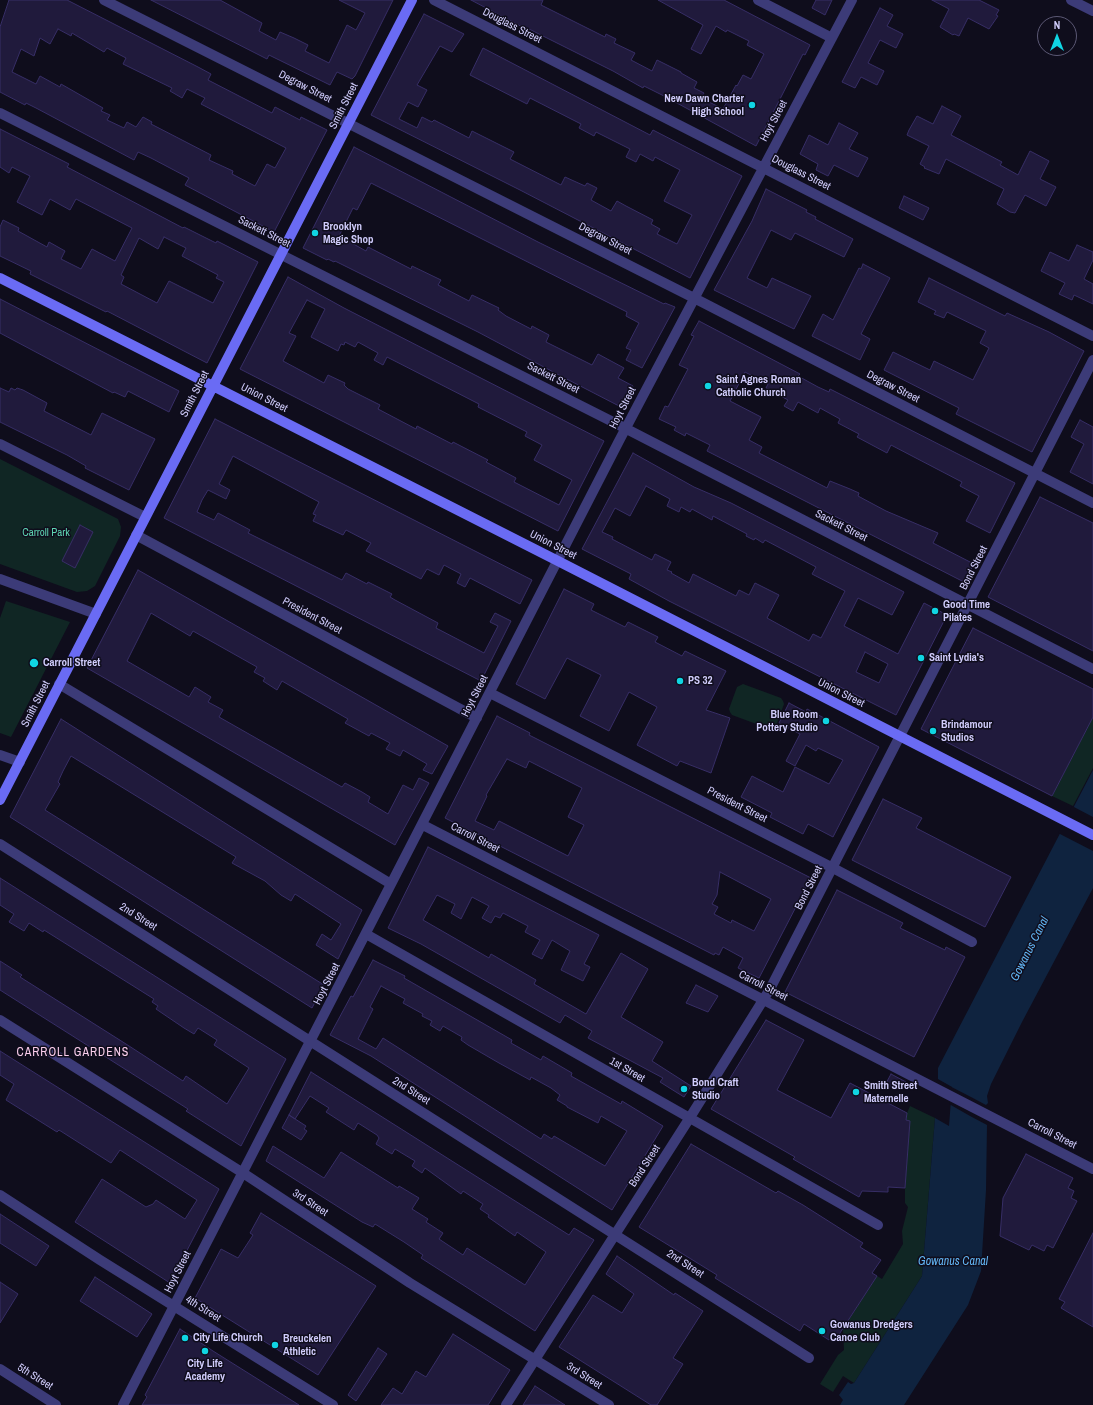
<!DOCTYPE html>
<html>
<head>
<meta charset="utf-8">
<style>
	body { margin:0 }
	#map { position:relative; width:1093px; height:1405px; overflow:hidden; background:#0f0d1c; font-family:"Archivo Narrow",sans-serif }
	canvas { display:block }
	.north { position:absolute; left:1037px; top:16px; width:40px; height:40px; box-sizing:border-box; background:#0f0d1c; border:1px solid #5c5975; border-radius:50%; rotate:0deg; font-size:11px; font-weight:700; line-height:16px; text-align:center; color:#d0ccfb }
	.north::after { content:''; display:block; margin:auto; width:14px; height:18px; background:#10d5e3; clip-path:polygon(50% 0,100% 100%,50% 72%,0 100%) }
</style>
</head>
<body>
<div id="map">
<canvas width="1093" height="1405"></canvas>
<div class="north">N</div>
</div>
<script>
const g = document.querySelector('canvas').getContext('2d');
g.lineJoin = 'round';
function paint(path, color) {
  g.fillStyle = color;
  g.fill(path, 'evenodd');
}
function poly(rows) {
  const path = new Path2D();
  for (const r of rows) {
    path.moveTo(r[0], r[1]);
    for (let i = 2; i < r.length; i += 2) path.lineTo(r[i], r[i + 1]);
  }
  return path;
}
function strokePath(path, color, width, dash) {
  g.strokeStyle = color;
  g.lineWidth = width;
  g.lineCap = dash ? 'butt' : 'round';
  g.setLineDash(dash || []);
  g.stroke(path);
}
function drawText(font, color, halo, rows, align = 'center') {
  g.font = font + ' "Archivo Narrow",sans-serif';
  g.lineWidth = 3;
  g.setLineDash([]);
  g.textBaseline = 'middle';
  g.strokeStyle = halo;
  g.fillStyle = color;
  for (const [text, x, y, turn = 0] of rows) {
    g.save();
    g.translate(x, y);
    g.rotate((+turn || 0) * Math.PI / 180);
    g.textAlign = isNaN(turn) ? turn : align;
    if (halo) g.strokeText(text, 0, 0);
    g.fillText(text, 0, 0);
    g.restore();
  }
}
const green = poly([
	[0,459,118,519,121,527,120,536,95,586,87,591,77,592,0,564],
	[6,601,70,622,11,737,0,733,0,618],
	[743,684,781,698,783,701,784,704,776,726,773,728,770,729,732,715,730,712,729,709,737,687],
	[1093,717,1093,768,1073,806,1052,796],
	[910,1106,935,1118,922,1276,854,1383,843,1376,833,1392,820,1384,838,1355,844,1350,843,1329,877,1276,882,1279,903,1244,902,1231,908,1207,905,1203,905,1188,910,1121,906,1120,907,1113]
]);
const water = poly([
	[1093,770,1093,888,1022,1022,991,1084,987,1096,988,1103,986,1105,971,1097,970,1116,987,1125,986,1190,981,1271,968,1305,904,1405,840,1405,843,1400,839,1395,848,1382,851,1384,854,1383,922,1276,935,1118,949,1126,952,1087,938,1079,938,1068]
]);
const pier = poly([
	[1072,806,1093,817,1093,851,1058,833],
	[936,1079,971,1097,970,1116,949,1104,950,1088]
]);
const building = poly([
	[9,0,67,0,198,67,211,74,208,80,272,113,275,107,300,120,301,117,327,130,274,232,185,185,189,178,151,158,138,152,134,160,36,108,26,103,25,105,0,92,0,27,9,0],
	[58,29,71,36,72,33,104,52,107,48,126,58,123,64,172,88,170,91,182,98,187,89,205,98,201,104,286,148,275,168,267,164,255,186,232,174,233,171,209,160,211,155,151,124,152,122,143,117,136,127,127,122,124,128,107,120,110,115,101,111,103,108,61,84,60,87,40,76,36,84,12,72,21,49,34,56,40,38,50,44,58,29],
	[151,0,220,0,262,23,259,31,276,40,280,32,294,38,308,45,305,51,329,63,347,25,356,30,365,13,339,0,393,0,355,76,352,79,337,72,330,85,269,55,267,59,151,0],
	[471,0,543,0,541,5,605,37,606,34,616,39,614,43,635,53,631,60,652,71,657,60,681,72,681,73,697,82,694,88,704,93,701,98,723,109,736,85,737,86,743,75,751,79,764,54,747,45,749,41,727,30,726,32,716,26,701,54,691,49,703,25,658,0,724,0,810,45,805,55,803,54,756,146,664,96,644,86,643,88,613,71,529,29,528,30,471,0],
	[816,0,832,0,825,15,812,8,816,0],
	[932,0,979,0,999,10,996,15,998,16,989,29,968,18,959,36,954,34,953,35,940,27,949,9,932,0],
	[880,8,893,15,887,26,903,34,896,48,880,40,868,63,884,71,877,85,861,77,855,88,842,82,880,8],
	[424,14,464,34,452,52,440,46,417,85,427,90,418,107,408,102,399,119,417,128,422,117,432,122,434,120,469,138,472,131,514,152,510,159,561,185,565,177,585,186,587,183,597,188,591,200,611,211,617,201,626,206,653,220,651,224,660,229,657,234,677,244,692,215,664,201,680,170,655,157,653,161,640,154,636,162,626,157,630,149,596,132,594,136,579,128,581,124,530,98,527,104,470,75,483,48,650,135,653,130,742,176,690,278,520,190,371,115,424,14],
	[942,106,961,116,951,135,1002,162,1000,165,1018,175,1030,151,1049,161,1040,179,1056,187,1046,206,1025,195,1015,213,1010,212,997,204,1004,189,946,159,939,174,924,168,925,167,920,164,929,146,907,135,909,130,917,116,933,124,942,106],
	[839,123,858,133,849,149,868,158,858,177,834,165,828,176,816,170,818,164,800,154,809,135,828,145,839,123],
	[0,129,69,164,67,167,183,228,184,227,216,243,217,241,258,262,207,363,107,311,106,312,30,274,31,271,0,256,0,227,3,220,19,228,18,231,47,247,49,242,65,251,61,259,81,269,92,249,115,261,132,228,76,199,70,210,50,199,42,215,17,202,30,176,12,167,9,173,0,167,0,129],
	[164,237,186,248,182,256,218,275,216,278,224,282,213,303,169,281,157,303,121,284,124,277,121,275,139,238,158,249,164,237],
	[354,147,538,242,664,304,665,303,675,307,642,368,626,360,631,350,626,348,639,323,626,316,627,312,371,183,357,210,353,208,339,236,366,251,368,247,411,269,412,266,441,280,438,285,469,301,472,295,499,308,498,310,506,316,531,329,532,326,549,335,546,342,592,365,598,354,624,368,618,378,633,386,623,406,619,406,559,375,478,332,335,261,334,262,328,259,327,260,303,248,354,147],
	[766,189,807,210,806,212,816,217,815,219,853,239,844,257,795,233,791,240,771,230,747,278,767,288,772,278,811,296,794,329,714,290,752,221,766,189],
	[904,196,929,208,923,220,899,208,904,196],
	[1077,245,1093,252,1093,260,1084,279,1093,284,1093,304,1074,295,1072,300,1059,294,1065,283,1041,271,1050,252,1069,261,1077,245],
	[863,264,890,278,861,334,870,339,860,360,812,336,823,314,833,320,859,268,861,269,863,264],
	[288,277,344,308,604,441,558,531,240,369,288,277],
	[307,300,325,309,311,337,338,351,341,344,344,345,345,342,355,347,358,342,378,353,374,360,383,365,387,357,479,404,478,407,527,432,525,436,542,445,534,460,572,480,559,505,514,482,516,478,486,462,488,460,453,442,452,444,417,426,416,429,378,409,380,405,348,389,344,385,345,383,328,375,324,383,283,361,296,336,289,333,307,300],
	[929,278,1005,316,1007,313,1049,332,1084,351,1032,452,956,414,959,408,884,370,893,352,930,370,934,361,973,380,989,348,980,343,986,331,947,312,944,318,934,314,936,311,918,302,929,278],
	[0,299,179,391,169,412,128,391,125,397,114,392,113,393,0,333,0,299],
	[699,321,800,374,798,376,818,387,829,392,830,389,1015,483,990,533,966,521,979,496,960,486,962,482,891,445,887,453,857,437,859,434,838,423,840,419,820,408,818,413,798,402,793,411,784,406,788,400,766,388,768,384,745,372,730,401,761,417,749,440,762,447,759,453,827,488,830,481,850,489,859,493,858,496,886,511,938,533,933,543,974,564,964,582,707,451,710,445,686,433,685,436,674,430,676,427,659,419,665,406,668,407,688,369,679,365,694,336,691,335,699,321],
	[0,388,9,392,11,388,15,390,17,388,23,390,47,403,44,411,91,435,102,413,155,439,129,490,85,468,86,466,67,455,0,422,0,388],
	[215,419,532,580,520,604,470,578,465,587,457,583,461,574,444,565,439,575,427,569,421,579,366,551,371,543,346,530,343,535,313,521,316,515,313,514,319,502,233,456,219,484,230,490,226,499,208,490,202,500,197,512,214,520,218,513,250,530,248,533,342,580,346,573,367,584,368,582,392,594,390,597,395,600,438,623,436,628,484,653,498,626,490,622,495,613,511,621,481,681,164,518,215,419],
	[1080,420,1093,427,1093,484,1070,472,1084,444,1071,437,1080,420],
	[633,453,694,487,731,503,904,592,892,615,858,598,844,626,898,654,924,603,947,615,896,715,669,601,629,579,631,574,582,549,633,453],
	[646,486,670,499,667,506,679,512,681,507,690,512,692,509,712,520,713,516,747,534,746,536,754,540,755,538,763,543,765,540,816,567,812,574,845,591,821,638,813,634,809,641,767,618,779,595,755,583,749,595,739,590,736,596,693,574,689,583,671,573,672,572,667,570,671,562,655,554,652,560,612,539,613,537,602,532,615,508,630,516,646,486],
	[865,652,888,664,879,683,856,672,865,652],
	[1040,497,1093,523,1093,651,988,597,1040,497],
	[80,525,93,532,75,568,62,561,80,525],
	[138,570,448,746,432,774,423,770,427,764,403,750,400,756,386,749,390,743,371,733,369,736,345,723,348,719,282,681,277,690,263,681,265,678,254,672,257,667,193,631,190,636,151,613,127,661,189,697,195,687,211,697,208,702,223,710,219,717,342,787,345,783,362,792,370,797,368,802,388,814,403,785,413,790,419,778,429,783,395,845,87,668,138,570],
	[564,589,594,604,591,610,625,627,628,622,658,637,655,642,682,656,685,651,726,671,706,710,730,718,711,773,680,761,677,766,637,745,657,707,629,692,609,731,580,716,601,675,567,658,545,699,516,684,564,589],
	[973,628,1093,689,1093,717,1052,796,921,729,973,628],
	[789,703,806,712,807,709,879,747,833,837,808,824,803,834,770,817,772,813,741,797,752,776,783,792,795,767,829,784,843,760,818,748,816,751,806,745,795,766,786,761,800,734,779,723,789,703],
	[497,716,530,733,529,735,811,878,759,978,738,968,743,958,723,947,719,955,715,953,714,955,445,818,497,716],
	[507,759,526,768,529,761,582,788,568,817,584,825,568,856,499,821,494,830,475,821,487,796,486,795,507,759],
	[720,872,771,899,754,931,732,920,731,923,714,914,718,907,712,904,717,895,720,872],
	[61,719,362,910,338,959,316,945,322,934,331,940,341,924,295,894,291,901,281,895,265,881,232,863,236,857,71,756,63,771,58,782,60,784,45,810,324,985,312,1008,10,817,61,719],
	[883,799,922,818,916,828,1011,877,985,927,852,860,883,799],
	[428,847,599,935,584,964,590,967,583,981,561,970,570,951,552,940,542,959,532,954,540,940,525,932,528,926,503,913,500,918,495,916,491,923,482,918,489,906,472,897,461,919,451,913,455,904,437,895,423,920,489,958,491,954,536,980,534,984,586,1014,621,953,648,969,621,1017,663,1042,652,1061,691,1086,684,1097,660,1082,663,1078,588,1038,592,1031,565,1015,560,1023,421,944,388,928,428,847],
	[0,878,286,1059,241,1146,186,1111,188,1109,0,990,0,961,22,975,20,977,126,1044,183,1081,186,1076,227,1104,249,1068,214,1045,217,1040,198,1028,194,1034,184,1028,156,1009,158,1006,152,1002,154,999,44,930,43,932,29,923,24,931,9,922,14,914,0,905,0,878],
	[837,890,903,923,900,928,945,950,946,947,965,957,914,1057,785,992,837,890],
	[373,960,405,976,404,978,512,1040,511,1043,541,1060,543,1056,572,1073,571,1076,621,1104,622,1101,663,1126,612,1210,371,1056,330,1035,351,996,353,997,373,960],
	[381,986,405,999,403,1003,423,1014,422,1016,432,1021,430,1025,440,1031,443,1026,462,1037,461,1040,468,1045,499,1063,530,1080,531,1077,551,1088,560,1095,557,1100,567,1106,567,1107,598,1123,601,1116,627,1131,605,1166,554,1136,552,1139,544,1134,541,1139,383,1038,376,1049,358,1039,373,1009,370,1007,381,986],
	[696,985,718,996,708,1012,686,1003,696,985],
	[766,1020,804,1040,777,1090,831,1118,850,1083,907,1113,906,1120,910,1121,905,1188,888,1187,888,1192,862,1191,859,1197,793,1159,795,1157,711,1109,766,1020],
	[0,1051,219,1189,170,1283,75,1222,102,1179,146,1207,153,1204,156,1200,185,1219,197,1200,120,1150,111,1163,59,1130,57,1132,6,1100,14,1084,0,1075,0,1051],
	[311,1072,569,1235,574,1228,594,1240,535,1331,421,1258,423,1255,404,1242,375,1224,373,1227,362,1222,266,1161,273,1146,324,1178,341,1152,398,1188,399,1186,419,1198,412,1209,428,1219,426,1222,443,1233,439,1239,463,1255,467,1248,525,1285,546,1252,517,1232,515,1236,488,1217,489,1215,480,1209,483,1204,463,1191,461,1194,425,1168,422,1173,412,1166,415,1161,395,1149,392,1154,376,1144,379,1138,377,1135,358,1123,354,1130,326,1112,329,1108,310,1096,295,1119,289,1115,311,1072],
	[891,1074,906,1082,883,1089,891,1074],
	[289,1115,306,1126,304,1129,307,1131,301,1140,282,1128,289,1115],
	[691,1144,776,1193,778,1191,803,1205,863,1243,860,1247,881,1260,872,1273,877,1276,838,1336,833,1333,829,1340,804,1324,800,1331,715,1278,717,1275,639,1227,691,1144],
	[1026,1154,1073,1178,1068,1188,1074,1191,1071,1198,1077,1201,1053,1248,1047,1245,1044,1251,1032,1245,1029,1250,1000,1236,1003,1198,1026,1154],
	[261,1213,376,1286,318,1375,195,1298,221,1249,238,1258,253,1235,250,1233,261,1213],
	[0,1214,49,1246,36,1266,0,1243,0,1214],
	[1093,1233,1093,1327,1061,1308,1065,1302,1059,1299,1093,1233],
	[617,1256,674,1295,675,1293,703,1311,673,1358,683,1364,657,1405,651,1405,559,1347,593,1295,622,1313,634,1294,606,1274,617,1256],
	[95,1277,152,1314,137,1337,80,1301,95,1277],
	[0,1282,18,1294,0,1323,0,1282],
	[180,1329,213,1351,299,1405,142,1405,147,1397,145,1395,180,1329],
	[453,1334,510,1370,488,1405,381,1405,393,1388,402,1394,416,1371,426,1377,453,1334],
	[378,1348,387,1354,356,1401,348,1395,378,1348],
	[535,1386,565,1405,523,1405,535,1386]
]);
const street = poly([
	[104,0,694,298,1093,503],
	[434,0,1093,336],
	[758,0,832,38],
	[1071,0,1093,11],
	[0,113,615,423,1093,669],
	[0,444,145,517],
	[136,535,477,718],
	[0,579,96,614],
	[59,684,391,884],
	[490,693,833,868,972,942],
	[0,755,20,762],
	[423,825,1093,1169],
	[0,844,809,1358],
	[366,934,878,1225],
	[0,1020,243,1173,410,1283,609,1405],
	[0,1195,100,1260,333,1405],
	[0,1369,56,1405],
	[123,1405,619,441,852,0],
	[506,1405,689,1119,770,989,1093,360]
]);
const secondary = poly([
	[0,278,558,561,1093,835],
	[0,800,412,0]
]);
const markers = [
	[752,105,4,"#10d5e3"],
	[315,233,4,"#10d5e3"],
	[708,386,4,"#10d5e3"],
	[935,611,4,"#10d5e3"],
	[921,658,4,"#10d5e3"],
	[34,663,5,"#10d5e3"],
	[680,681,4,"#10d5e3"],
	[826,721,4,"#10d5e3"],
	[933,731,4,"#10d5e3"],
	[684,1089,4,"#10d5e3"],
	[856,1092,4,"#10d5e3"],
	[822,1331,4,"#10d5e3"],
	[185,1338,4,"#10d5e3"],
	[275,1345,4,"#10d5e3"],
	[205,1351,4,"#10d5e3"]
];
const streetNames = [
	["Douglass Street",512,26,27],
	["Degraw Street",305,87,27],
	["Smith Street",344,106,-63],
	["Hoyt Street",774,121,-62],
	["Douglass Street",801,173,27],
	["Sackett Street",264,232,27],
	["Degraw Street",605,239,27],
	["Sackett Street",553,378,27],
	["Degraw Street",893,387,27],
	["Smith Street",195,394,-63],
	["Union Street",264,398,27],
	["Hoyt Street",623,408,-63],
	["Sackett Street",841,526,27],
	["Union Street",553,545,27],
	["Bond Street",974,568,-63],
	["President Street",312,616,28],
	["Union Street",841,693,27],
	["Hoyt Street",475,696,-63],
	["Smith Street",36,704,-63],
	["President Street",737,805,27],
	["Carroll Street",475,838,27],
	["Bond Street",809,888,-63],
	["2nd Street",138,917,32],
	["Hoyt Street",327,984,-63],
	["Carroll Street",763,986,27],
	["1st Street",627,1070,30],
	["2nd Street",411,1091,32],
	["Carroll Street",1052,1134,27],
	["Bond Street",645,1166,-57],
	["3rd Street",310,1203,33],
	["2nd Street",685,1264,33],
	["Hoyt Street",178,1272,-63],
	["4th Street",203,1309,32],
	["3rd Street",584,1376,32],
	["5th Street",35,1377,32]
];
const poiNames = [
	["New Dawn Charter",744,99,"right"],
	["High School",744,112,"right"],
	["Brooklyn",323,227],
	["Magic Shop",323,240],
	["Saint Agnes Roman",716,380],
	["Catholic Church",716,393],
	["Good Time",943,605],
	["Pilates",943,618],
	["Saint Lydia's",929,658],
	["Carroll Street",43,663],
	["PS 32",688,681],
	["Blue Room",818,715,"right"],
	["Pottery Studio",818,728,"right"],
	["Brindamour",941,725],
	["Studios",941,738],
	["Bond Craft",692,1083],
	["Studio",692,1096],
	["Smith Street",864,1086],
	["Maternelle",864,1099],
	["Gowanus Dredgers",830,1325],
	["Canoe Club",830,1338],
	["City Life Church",193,1338],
	["Breuckelen",283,1339],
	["Athletic",283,1352],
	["City Life",205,1364,"center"],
	["Academy",205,1377,"center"]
];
const parkNames = [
	["Carroll Park",46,533]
];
const waterNames = [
	["Gowanus Canal",1030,949,-63],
	["Gowanus Canal",953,1262]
];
const neighbourhoodNames = [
	["CARROLL GARDENS",73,1053]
];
paint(green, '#102624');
paint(water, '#0f233f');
paint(pier, '#0f0d1c');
paint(building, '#201a3c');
strokePath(building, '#372e66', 1);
strokePath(street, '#3c3b78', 10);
strokePath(secondary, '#6a6bf4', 10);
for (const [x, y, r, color] of markers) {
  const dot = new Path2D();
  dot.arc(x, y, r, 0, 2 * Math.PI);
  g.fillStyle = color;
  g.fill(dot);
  strokePath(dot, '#0f0d1c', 1.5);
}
drawText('11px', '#d0ccfb', '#0f0d1c', streetNames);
drawText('bold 11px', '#d0ccfb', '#0f0d1c', poiNames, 'left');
drawText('11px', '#5ed5b3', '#0f0d1c', parkNames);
drawText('italic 12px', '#62b5f4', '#0f0d1c', waterNames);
g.letterSpacing = '1px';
drawText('12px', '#fbceec', '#0f0d1c', neighbourhoodNames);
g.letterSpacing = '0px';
</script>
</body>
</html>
